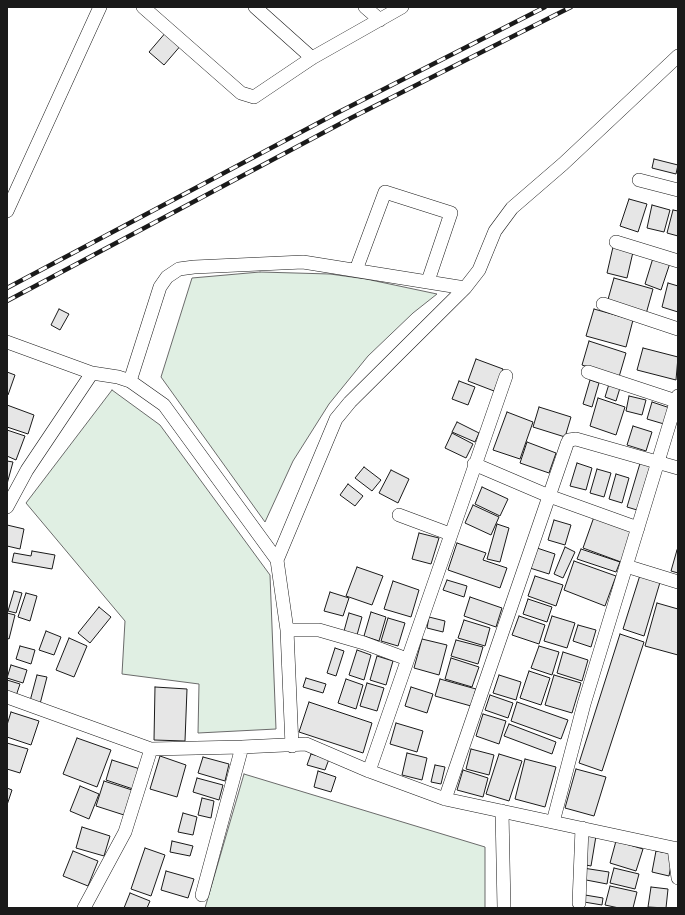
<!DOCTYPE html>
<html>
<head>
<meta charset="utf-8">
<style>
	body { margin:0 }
	#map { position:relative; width:685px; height:915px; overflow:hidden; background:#fff; font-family:"Noto Sans",sans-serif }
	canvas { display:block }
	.frame { position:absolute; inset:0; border:8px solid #1a1a1a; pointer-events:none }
</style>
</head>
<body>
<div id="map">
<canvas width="685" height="915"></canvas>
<div class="frame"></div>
</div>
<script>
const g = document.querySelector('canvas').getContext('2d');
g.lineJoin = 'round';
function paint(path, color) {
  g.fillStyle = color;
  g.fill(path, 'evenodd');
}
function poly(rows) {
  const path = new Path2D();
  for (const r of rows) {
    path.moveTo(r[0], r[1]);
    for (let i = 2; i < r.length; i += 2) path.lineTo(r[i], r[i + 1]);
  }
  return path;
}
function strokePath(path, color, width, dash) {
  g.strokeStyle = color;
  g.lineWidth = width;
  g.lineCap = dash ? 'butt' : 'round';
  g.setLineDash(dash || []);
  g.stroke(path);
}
const green = poly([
	[260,272,330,274,366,279,437,294,413,313,368,356,329,404,293,461,265,522,161,377,192,278,260,272],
	[112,390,160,425,270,575,276,729,198,733,199,684,122,674,125,621,26,503,112,390],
	[244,774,485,847,485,908,205,908,244,774]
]);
const building = poly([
	[167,31,182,44,164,65,149,52,167,31],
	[654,159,678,165,676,174,652,168,654,159],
	[629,199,647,204,638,232,620,226,629,199],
	[652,205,670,210,664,232,647,228,652,205],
	[673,210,678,211,678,236,667,233,673,210],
	[613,247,633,252,627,278,607,273,613,247],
	[653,258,670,263,661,290,645,284,653,258],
	[614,278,653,289,646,314,607,303,614,278],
	[668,283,678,286,678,312,662,307,668,283],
	[59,309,69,314,60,330,51,325,59,309],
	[594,309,633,320,626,347,586,336,594,309],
	[589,341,626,353,619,377,582,365,589,341],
	[643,348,678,357,676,380,637,370,643,348],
	[476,359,503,369,494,391,468,381,476,359],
	[7,372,15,375,8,395,7,394,7,372],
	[590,380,599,383,592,407,583,404,590,380],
	[459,381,475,387,468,405,452,399,459,381],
	[609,384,620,388,616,401,605,397,609,384],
	[629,396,646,400,642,415,626,411,629,396],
	[598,398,625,407,616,435,590,426,598,398],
	[652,402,670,408,664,424,647,419,652,402],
	[7,405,34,415,28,434,7,427,7,405],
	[539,407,571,417,565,437,533,427,539,407],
	[507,412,533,422,520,459,493,450,507,412],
	[457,422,479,433,475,442,452,432,457,422],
	[633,426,652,432,646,451,627,445,633,426],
	[7,430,25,436,16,460,7,456,7,430],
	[452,433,473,444,466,458,445,448,452,433],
	[527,442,556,453,549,473,520,463,527,442],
	[641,460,651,464,637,510,627,507,641,460],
	[7,461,13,462,7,484,7,461],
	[577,463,592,468,586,490,570,486,577,463],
	[364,467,381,480,372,491,355,478,364,467],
	[597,469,611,473,604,497,590,493,597,469],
	[391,470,409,479,398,503,379,493,391,470],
	[616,474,629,478,622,503,609,499,616,474],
	[348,484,363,496,355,506,340,495,348,484],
	[482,487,508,499,500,516,475,504,482,487],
	[473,505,499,517,491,535,465,523,473,505],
	[595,514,634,528,621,562,583,548,595,514],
	[554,520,571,525,565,545,548,540,554,520],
	[497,524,509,528,500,562,487,559,497,524],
	[7,525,24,529,20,549,7,546,7,525],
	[419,533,439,538,431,564,412,559,419,533],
	[457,543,486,553,483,560,507,568,500,588,448,570,457,543],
	[565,547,575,552,563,578,554,574,565,547],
	[537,548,555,554,549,574,530,568,537,548],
	[581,549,620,562,616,572,577,559,581,549],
	[677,550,678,550,678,573,671,571,677,550],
	[32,551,55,555,52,569,12,562,14,553,31,556,32,551],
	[574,561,616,576,605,606,564,590,574,561],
	[357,567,383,576,372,605,346,596,357,567],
	[641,572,661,579,644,636,623,629,641,572],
	[535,576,563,585,556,606,528,596,535,576],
	[447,580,467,586,464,597,443,590,447,580],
	[393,581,419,590,411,617,384,609,393,581],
	[14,591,22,593,16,613,8,611,14,591],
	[330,592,349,598,343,616,324,611,330,592],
	[26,593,37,596,30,621,18,617,26,593],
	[470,597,502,608,496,627,464,616,470,597],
	[528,599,552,607,547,622,523,614,528,599],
	[657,603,678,609,678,655,645,646,657,603],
	[99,607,111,617,90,643,78,633,99,607],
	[371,612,386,617,379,641,364,636,371,612],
	[7,613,15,615,9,639,7,638,7,613],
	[349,613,362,617,357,635,344,631,349,613],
	[519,616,545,625,539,644,512,635,519,616],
	[552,616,575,623,567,648,544,641,552,616],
	[429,617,445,621,443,632,427,628,429,617],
	[388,618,405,623,398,646,381,641,388,618],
	[464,620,490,628,485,646,458,638,464,620],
	[578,625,596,630,591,647,573,641,578,625],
	[46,631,61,637,54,655,39,650,46,631],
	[620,634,644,642,602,771,579,763,620,634],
	[69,638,87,646,74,677,56,670,69,638],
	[422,639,447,645,439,675,414,668,422,639],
	[456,640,483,647,478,664,451,656,456,640],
	[20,646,35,650,31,664,16,659,20,646],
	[539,646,559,652,552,675,531,668,539,646],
	[335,648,344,651,336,676,327,673,335,648],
	[357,650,371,655,364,680,349,675,357,650],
	[563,652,588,660,582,681,557,673,563,652],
	[377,656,393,661,386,685,370,680,377,656],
	[451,658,479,667,472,687,445,679,451,658],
	[11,665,27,670,23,683,7,678,11,665],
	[529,671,550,678,541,705,520,698,529,671],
	[37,675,47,677,40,704,30,701,37,675],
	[499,675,521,682,516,700,493,693,499,675],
	[554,675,581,683,572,713,545,705,554,675],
	[306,678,326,684,323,693,303,687,306,678],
	[346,679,363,685,356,709,338,703,346,679],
	[440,679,476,689,471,706,435,696,440,679],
	[7,680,20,684,16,696,7,693,7,680],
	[367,683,384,688,377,711,360,706,367,683],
	[155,687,187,689,185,741,154,740,155,687],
	[411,687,433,694,427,713,405,706,411,687],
	[490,695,513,703,508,718,485,710,490,695],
	[309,702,372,723,363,753,299,732,309,702],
	[517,702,568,720,561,739,511,721,517,702],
	[11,712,39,721,31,745,7,737,7,725,11,712],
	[483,714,506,721,499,744,476,736,483,714],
	[396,723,423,731,417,752,390,744,396,723],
	[509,724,556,742,552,754,504,736,509,724],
	[77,738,111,750,97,787,63,774,77,738],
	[7,743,28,749,20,773,7,769,7,743],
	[471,749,494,755,489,775,466,769,471,749],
	[407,753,427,758,422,780,402,775,407,753],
	[311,754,329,759,325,770,307,765,311,754],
	[499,754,522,761,509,801,486,794,499,754],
	[160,756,186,765,177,797,150,789,160,756],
	[203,757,229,764,225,781,198,773,203,757],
	[525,759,556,767,545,807,515,799,525,759],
	[112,760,140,769,133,789,106,780,112,760],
	[435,765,445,767,441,784,431,782,435,765],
	[576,769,606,777,594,816,565,808,576,769],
	[463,770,488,778,483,797,457,790,463,770],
	[318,771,336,777,331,792,314,787,318,771],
	[197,778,223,785,219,800,193,792,197,778],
	[104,781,132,790,124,815,96,806,104,781],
	[80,786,99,794,89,819,70,811,80,786],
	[7,788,12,790,7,805,7,788],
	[202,798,214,801,211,818,198,815,202,798],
	[183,813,197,817,193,835,178,832,183,813],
	[82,827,110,836,104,856,76,848,82,827],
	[586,835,596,836,591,866,581,864,586,835],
	[172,841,193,846,190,856,170,852,172,841],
	[616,841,643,849,636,871,610,863,616,841],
	[145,848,165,855,151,896,131,889,145,848],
	[73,851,98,861,88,886,63,876,73,851],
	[656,851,673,854,669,876,652,872,656,851],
	[583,868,609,872,607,884,581,879,583,868],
	[614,868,639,874,635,889,610,883,614,868],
	[166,871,194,879,188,898,161,890,166,871],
	[610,886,637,892,633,908,619,908,605,905,610,886],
	[651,887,668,889,666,908,648,907,651,887],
	[130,893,150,901,147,908,124,908,130,893],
	[585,895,603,898,602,905,584,902,585,895]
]);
const street = poly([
	[143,7,241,93,254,97,312,58,402,7],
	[255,7,312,58],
	[365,7,380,20],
	[639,180,678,190],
	[7,211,100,7],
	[616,242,678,261],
	[356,270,385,192,451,213,428,281],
	[603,304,678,329],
	[7,342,92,373,118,377,130,381,164,405,277,560,287,630,292,746],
	[588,372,676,401],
	[130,381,160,287,167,277,179,269,194,267,303,262,465,288],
	[474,464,549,496,638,528],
	[7,507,27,470,92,373],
	[399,515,450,534],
	[277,560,336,419,350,402,465,288,479,270,495,231,512,208,563,164,678,56],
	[626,566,678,582],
	[287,630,319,630,364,643,407,659],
	[7,697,151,749,242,747,306,744,369,771,445,799,678,849],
	[369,771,506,376],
	[445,799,567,444,569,440,576,439,678,468],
	[502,811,504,908],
	[553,822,584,704,678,396],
	[674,848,678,878],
	[202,895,242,747],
	[579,903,582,828],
	[84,908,125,832,151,749]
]);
const rail = poly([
	[7,288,337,113,545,7],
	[7,301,351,118,571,7]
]);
paint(green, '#e0efe3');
strokePath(green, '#6a6a6a', 1);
paint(building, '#e6e6e6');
strokePath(building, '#1a1a1a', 1);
strokePath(street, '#1a1a1a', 14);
strokePath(street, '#fff', 13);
strokePath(rail, '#1a1a1a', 4.5);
strokePath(rail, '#fff', 3, [9]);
</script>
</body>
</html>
